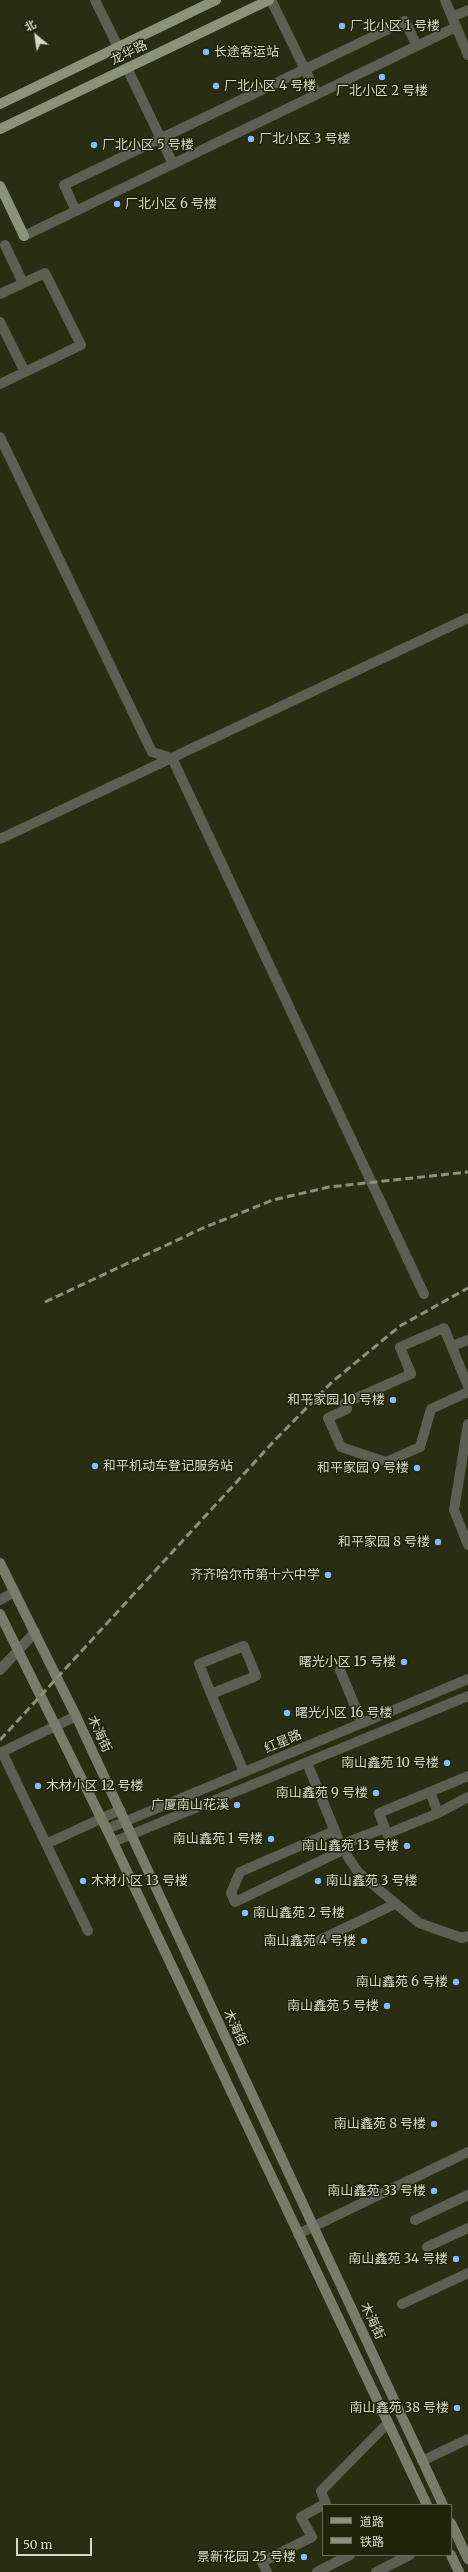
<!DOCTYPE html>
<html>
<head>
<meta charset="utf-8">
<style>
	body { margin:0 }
	#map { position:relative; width:468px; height:2572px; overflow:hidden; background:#292e12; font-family:Merriweather,"Noto Sans SC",serif }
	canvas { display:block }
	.legend { position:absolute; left:322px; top:2504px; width:130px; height:52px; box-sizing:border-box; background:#202408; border:1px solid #696d55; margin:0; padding:5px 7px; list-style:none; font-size:12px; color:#d6dac9 }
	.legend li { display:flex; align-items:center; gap:8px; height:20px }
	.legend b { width:20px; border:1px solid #696d55 }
	.north { position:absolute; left:16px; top:16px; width:40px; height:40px; -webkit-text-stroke:3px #202408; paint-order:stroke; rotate:331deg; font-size:11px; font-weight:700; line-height:16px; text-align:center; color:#d6dac9 }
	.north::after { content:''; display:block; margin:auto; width:14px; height:18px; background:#d6dac9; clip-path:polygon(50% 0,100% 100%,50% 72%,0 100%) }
	.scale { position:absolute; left:16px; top:2538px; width:76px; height:18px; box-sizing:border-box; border:2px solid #d6dac9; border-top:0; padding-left:5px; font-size:12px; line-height:14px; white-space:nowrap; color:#d6dac9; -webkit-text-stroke:3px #202408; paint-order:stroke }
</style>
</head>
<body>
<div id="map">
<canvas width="468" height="2572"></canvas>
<ul class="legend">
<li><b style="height:5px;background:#8d9378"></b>道路</li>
<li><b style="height:5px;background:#8d917c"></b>铁路</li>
</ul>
<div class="north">北</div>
<div class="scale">50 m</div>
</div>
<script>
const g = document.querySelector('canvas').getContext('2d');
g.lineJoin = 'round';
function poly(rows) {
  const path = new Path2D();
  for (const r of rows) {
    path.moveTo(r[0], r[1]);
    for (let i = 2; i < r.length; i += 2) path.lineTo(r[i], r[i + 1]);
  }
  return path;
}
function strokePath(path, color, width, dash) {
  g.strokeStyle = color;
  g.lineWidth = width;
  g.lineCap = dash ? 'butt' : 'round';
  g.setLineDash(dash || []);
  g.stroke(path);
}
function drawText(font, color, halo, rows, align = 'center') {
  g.font = font + ' Merriweather,"Noto Sans SC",serif';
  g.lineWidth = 3;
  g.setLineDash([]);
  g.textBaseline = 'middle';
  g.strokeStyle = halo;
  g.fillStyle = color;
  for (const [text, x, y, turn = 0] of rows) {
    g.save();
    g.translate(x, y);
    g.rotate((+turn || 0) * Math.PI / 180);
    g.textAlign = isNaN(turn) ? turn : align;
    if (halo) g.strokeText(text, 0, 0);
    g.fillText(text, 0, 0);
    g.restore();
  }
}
const minor = poly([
	[95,0,118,47],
	[271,0,317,94],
	[445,0,468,55],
	[452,17,468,10],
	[127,68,173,164],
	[76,211,64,185,405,21,417,46],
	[24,236,456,27],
	[5,245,23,283],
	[0,294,45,273,81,345,0,384],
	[0,322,25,372],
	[0,437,152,752,172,758,424,1294],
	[0,839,468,618],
	[452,1346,468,1340],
	[468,1386,444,1328,400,1347,411,1374,345,1403,347,1409,328,1418,341,1447,386,1462,420,1447,431,1409,468,1392],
	[468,1424,454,1510,468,1545],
	[0,1600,14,1592],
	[0,1670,35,1632],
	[340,1670,362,1723],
	[211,1694,256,1676,244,1646,199,1664,211,1694,244,1772],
	[76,1716,2,1752,88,1931],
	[307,1763,342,1848,358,1872,419,1923,462,1938,468,1936],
	[430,1792,438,1813],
	[385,1828,387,1834,438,1813,468,1797],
	[334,1831,240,1872,231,1893,235,1902,343,1850],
	[46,1844,120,1810],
	[340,1845,385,1828,379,1813,468,1776],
	[320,1940,395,1904],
	[415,2220,468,2195],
	[298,2234,468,2152],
	[427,2247,468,2228],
	[402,2304,468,2273],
	[422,2461,468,2439],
	[324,2505,326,2504,321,2491,388,2423],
	[267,2572,262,2562,312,2537,301,2517,323,2505],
	[317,2572,350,2555],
	[376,2572,410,2555]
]);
const tertiary = poly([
	[107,1829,468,1679],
	[113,1842,468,1696]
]);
const secondary = poly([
	[0,1563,76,1716,443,2505],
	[0,1614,113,1842,427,2505],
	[451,2523,468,2559],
	[451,2555,459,2572]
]);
const primary = poly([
	[0,104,216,0],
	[0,129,269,0],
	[0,186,24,236]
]);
const rail = poly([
	[45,1302,203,1228,273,1200,329,1187,468,1172],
	[0,1740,275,1440,332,1382,400,1326,468,1288]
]);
const markers = [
	[342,26,4,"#83bcfb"],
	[206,52,4,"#83bcfb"],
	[382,77,4,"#83bcfb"],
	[216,86,4,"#83bcfb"],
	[251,139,4,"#83bcfb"],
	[94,145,4,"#83bcfb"],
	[117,204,4,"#83bcfb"],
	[393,1400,4,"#83bcfb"],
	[95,1466,4,"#83bcfb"],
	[417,1468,4,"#83bcfb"],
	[438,1542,4,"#83bcfb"],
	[328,1575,4,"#83bcfb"],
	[404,1662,4,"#83bcfb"],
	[287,1713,4,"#83bcfb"],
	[447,1763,4,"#83bcfb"],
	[38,1786,4,"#83bcfb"],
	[376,1793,4,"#83bcfb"],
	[237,1805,4,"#83bcfb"],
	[271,1839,4,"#83bcfb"],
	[407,1846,4,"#83bcfb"],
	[83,1881,4,"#83bcfb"],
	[318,1881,4,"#83bcfb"],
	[245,1913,4,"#83bcfb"],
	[364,1941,4,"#83bcfb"],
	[456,1982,4,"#83bcfb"],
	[387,2006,4,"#83bcfb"],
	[434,2124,4,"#83bcfb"],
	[434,2191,4,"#83bcfb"],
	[456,2259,4,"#83bcfb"],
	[457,2408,4,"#83bcfb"],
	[304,2557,4,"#83bcfb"]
];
const poiNames = [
	["厂北小区 1 号楼",350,26,"left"],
	["长途客运站",214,52,"left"],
	["厂北小区 4 号楼",224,86,"left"],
	["厂北小区 2 号楼",382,91,"center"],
	["厂北小区 3 号楼",259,139,"left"],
	["厂北小区 5 号楼",102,145,"left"],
	["厂北小区 6 号楼",125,204,"left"],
	["和平家园 10 号楼",385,1400],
	["和平机动车登记服务站",103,1466,"left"],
	["和平家园 9 号楼",409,1468],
	["和平家园 8 号楼",430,1542],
	["齐齐哈尔市第十六中学",320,1575],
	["曙光小区 15 号楼",396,1662],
	["曙光小区 16 号楼",295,1713,"left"],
	["南山鑫苑 10 号楼",439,1763],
	["木材小区 12 号楼",46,1786,"left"],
	["南山鑫苑 9 号楼",368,1793],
	["广厦南山花溪",229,1805],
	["南山鑫苑 1 号楼",263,1839],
	["南山鑫苑 13 号楼",399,1846],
	["木材小区 13 号楼",91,1881,"left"],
	["南山鑫苑 3 号楼",326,1881,"left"],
	["南山鑫苑 2 号楼",253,1913,"left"],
	["南山鑫苑 4 号楼",356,1941],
	["南山鑫苑 6 号楼",448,1982],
	["南山鑫苑 5 号楼",379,2006],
	["南山鑫苑 8 号楼",426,2124],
	["南山鑫苑 33 号楼",426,2191],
	["南山鑫苑 34 号楼",448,2259],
	["南山鑫苑 38 号楼",449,2408],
	["景新花园 25 号楼",296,2557]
];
const streetNames = [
	["龙华路",129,53,-26],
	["木海街",99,1734,65],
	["红星路",283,1742,-23],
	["木海街",235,2028,65],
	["木海街",372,2321,65]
];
strokePath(minor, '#5d5f52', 10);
strokePath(tertiary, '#5d5f52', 10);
strokePath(secondary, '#787c68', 10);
strokePath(primary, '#8d9378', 10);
strokePath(rail, '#8d917c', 3, [8, 4]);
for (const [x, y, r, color] of markers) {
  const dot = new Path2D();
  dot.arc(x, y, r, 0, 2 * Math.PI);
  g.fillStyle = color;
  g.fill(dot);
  strokePath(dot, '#202408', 1.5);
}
drawText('13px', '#d6dac9', '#202408', poiNames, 'right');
drawText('13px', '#d6dac9', '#202408', streetNames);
</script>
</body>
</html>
